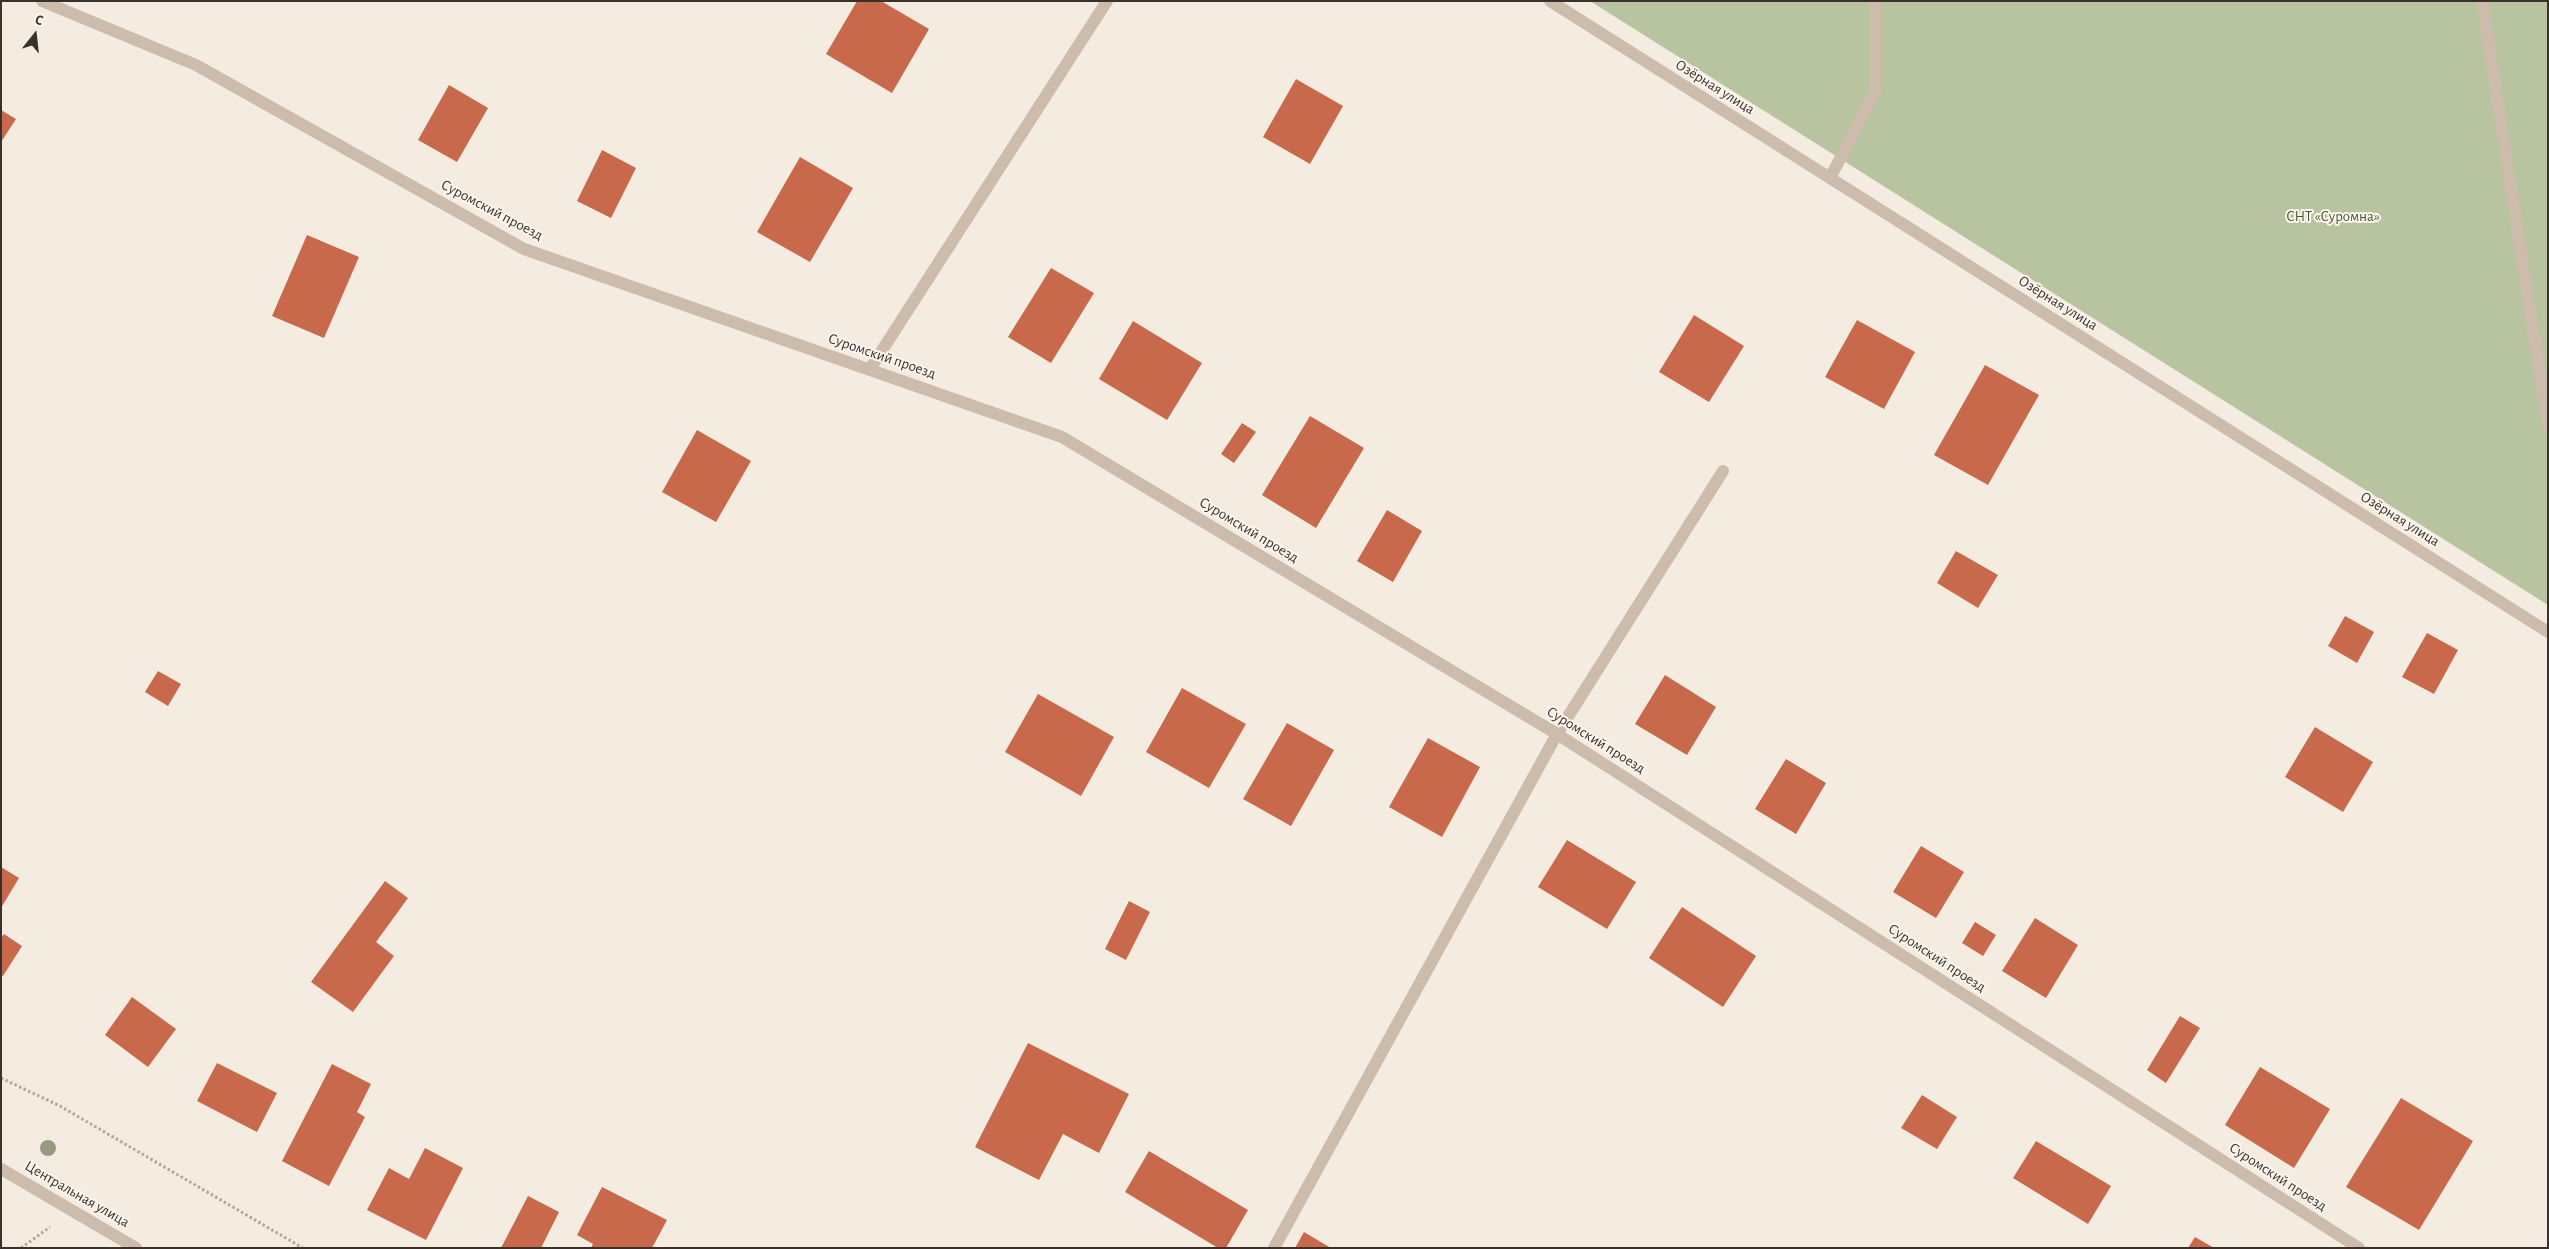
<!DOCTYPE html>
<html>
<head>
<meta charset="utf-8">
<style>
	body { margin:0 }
	#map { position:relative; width:2549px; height:1249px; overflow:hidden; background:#f4ebe1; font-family:"Alegreya Sans",sans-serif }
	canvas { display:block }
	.frame { position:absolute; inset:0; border:2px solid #3b302b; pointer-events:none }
	.north { position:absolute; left:10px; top:10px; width:50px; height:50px; -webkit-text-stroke:4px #fbf5ee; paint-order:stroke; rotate:16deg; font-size:14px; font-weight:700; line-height:20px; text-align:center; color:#3b302b }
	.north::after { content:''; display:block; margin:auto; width:18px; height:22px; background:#3b302b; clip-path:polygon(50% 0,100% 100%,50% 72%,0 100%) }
</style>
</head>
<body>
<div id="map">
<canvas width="2549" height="1249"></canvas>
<div class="frame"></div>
<div class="north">С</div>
</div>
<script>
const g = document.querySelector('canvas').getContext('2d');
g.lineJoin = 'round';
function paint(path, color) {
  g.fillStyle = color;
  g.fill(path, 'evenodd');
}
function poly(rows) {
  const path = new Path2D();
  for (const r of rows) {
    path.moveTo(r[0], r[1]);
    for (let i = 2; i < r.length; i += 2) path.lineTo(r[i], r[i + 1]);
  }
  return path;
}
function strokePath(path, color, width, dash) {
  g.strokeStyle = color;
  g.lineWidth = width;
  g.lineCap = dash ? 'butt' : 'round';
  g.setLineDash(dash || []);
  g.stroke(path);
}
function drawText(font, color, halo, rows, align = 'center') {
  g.font = font + ' "Alegreya Sans",sans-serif';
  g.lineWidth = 4;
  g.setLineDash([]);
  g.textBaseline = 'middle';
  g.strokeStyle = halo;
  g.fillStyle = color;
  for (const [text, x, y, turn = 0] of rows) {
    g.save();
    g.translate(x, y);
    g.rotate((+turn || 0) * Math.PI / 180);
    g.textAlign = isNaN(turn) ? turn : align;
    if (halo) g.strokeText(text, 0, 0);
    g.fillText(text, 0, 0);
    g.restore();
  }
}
const green = poly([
	[1590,1,2548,1,2548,605]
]);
const building = poly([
	[857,1,881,1,929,29,892,93,826,54],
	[1296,79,1343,106,1310,164,1263,137],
	[449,85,488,108,457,162,418,140],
	[1,110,16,119,1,142],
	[602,150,636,168,611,218,577,201],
	[800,157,853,188,810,262,757,232],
	[307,235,359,257,324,338,272,316],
	[1051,268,1094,293,1051,363,1008,337],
	[1694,315,1744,346,1709,402,1659,372],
	[1857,320,1915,352,1884,409,1825,377],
	[1133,321,1202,363,1167,420,1099,379],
	[1985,365,2039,395,1988,485,1934,455],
	[1310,416,1364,448,1316,528,1262,495],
	[1242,423,1256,432,1234,463,1221,454],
	[697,430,751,461,716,522,662,492],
	[1387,510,1422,531,1393,582,1357,561],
	[1956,551,1998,575,1978,608,1937,583],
	[2345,616,2374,632,2357,663,2328,646],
	[2427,633,2458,650,2434,694,2402,677],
	[158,671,181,684,168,706,145,692],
	[1665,675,1716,707,1687,755,1635,724],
	[1182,688,1246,724,1209,788,1146,752],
	[1038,694,1114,737,1081,796,1005,752],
	[1287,723,1334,750,1291,826,1243,799],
	[2315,727,2373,762,2343,812,2285,777],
	[1428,738,1480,767,1442,837,1389,807],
	[1786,759,1826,783,1796,834,1755,809],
	[1567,840,1636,882,1607,929,1538,887],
	[1921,846,1964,872,1936,918,1893,892],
	[1,867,19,878,1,908],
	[385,881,408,898,376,942,394,956,353,1012,311,982],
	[1129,901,1150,912,1126,960,1105,949],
	[1682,907,1756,956,1723,1007,1649,958],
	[2035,918,2078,945,2046,998,2002,971],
	[1975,922,1996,935,1983,956,1962,943],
	[4,934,22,946,3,976,1,975,1,938],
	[132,997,176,1029,148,1067,105,1035],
	[2180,1016,2200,1028,2166,1083,2147,1070],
	[1028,1043,1129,1094,1099,1153,1063,1134,1039,1180,975,1147],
	[217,1063,277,1093,257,1132,197,1101],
	[332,1064,371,1084,357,1112,365,1117,329,1186,282,1161],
	[2260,1067,2330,1109,2294,1168,2225,1125],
	[1922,1095,1957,1117,1937,1149,1901,1128],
	[2401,1098,2473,1141,2419,1230,2346,1187],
	[2036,1141,2111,1186,2088,1224,2013,1178],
	[425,1148,463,1168,426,1240,367,1210,389,1168,409,1179],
	[1149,1151,1248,1210,1226,1248,1218,1248,1125,1192],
	[602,1187,667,1220,652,1248,591,1248,593,1244,577,1235],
	[528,1196,559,1212,541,1248,501,1248],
	[1304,1232,1331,1248,1295,1248],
	[2195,1237,2214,1248,2188,1248]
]);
const path = poly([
	[1,1078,60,1106,303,1248],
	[21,1248,50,1227]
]);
const lane = poly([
	[2482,1,2548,427],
	[1830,178,1875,91,1875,1],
	[870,369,1107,1]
]);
const street = poly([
	[42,1,196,65,524,249,1062,437,1557,734,2359,1248],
	[1550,1,2548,632],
	[1,1169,136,1248],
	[1274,1248,1557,734,1723,471]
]);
const trees = [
	[48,1148]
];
const streetNames = [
	["Озёрная улица",1715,87,32],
	["Суромский проезд",492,210,28],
	["Озёрная улица",2058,303,32],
	["Суромский проезд",882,356,19],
	["Озёрная улица",2400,519,32],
	["Суромский проезд",1249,530,31],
	["Суромский проезд",1596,740,32],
	["Суромский проезд",1937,958,33],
	["Суромский проезд",2278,1177,33],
	["Центральная улица",77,1194,30]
];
const parkNames = [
	["СНТ «Суромна»",2333,216]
];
paint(green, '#b8c4a0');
paint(building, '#c8694b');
strokePath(path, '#b9a596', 3, [2.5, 2.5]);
strokePath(lane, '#cdbbac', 12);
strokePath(street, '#cdbbac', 12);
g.fillStyle = '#969b7f';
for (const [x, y] of trees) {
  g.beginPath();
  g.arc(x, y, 8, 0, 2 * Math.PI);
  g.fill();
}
drawText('15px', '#3b302b', '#fbf5ee', streetNames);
drawText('15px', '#4a5a2e', '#fbf5ee', parkNames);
</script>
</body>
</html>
